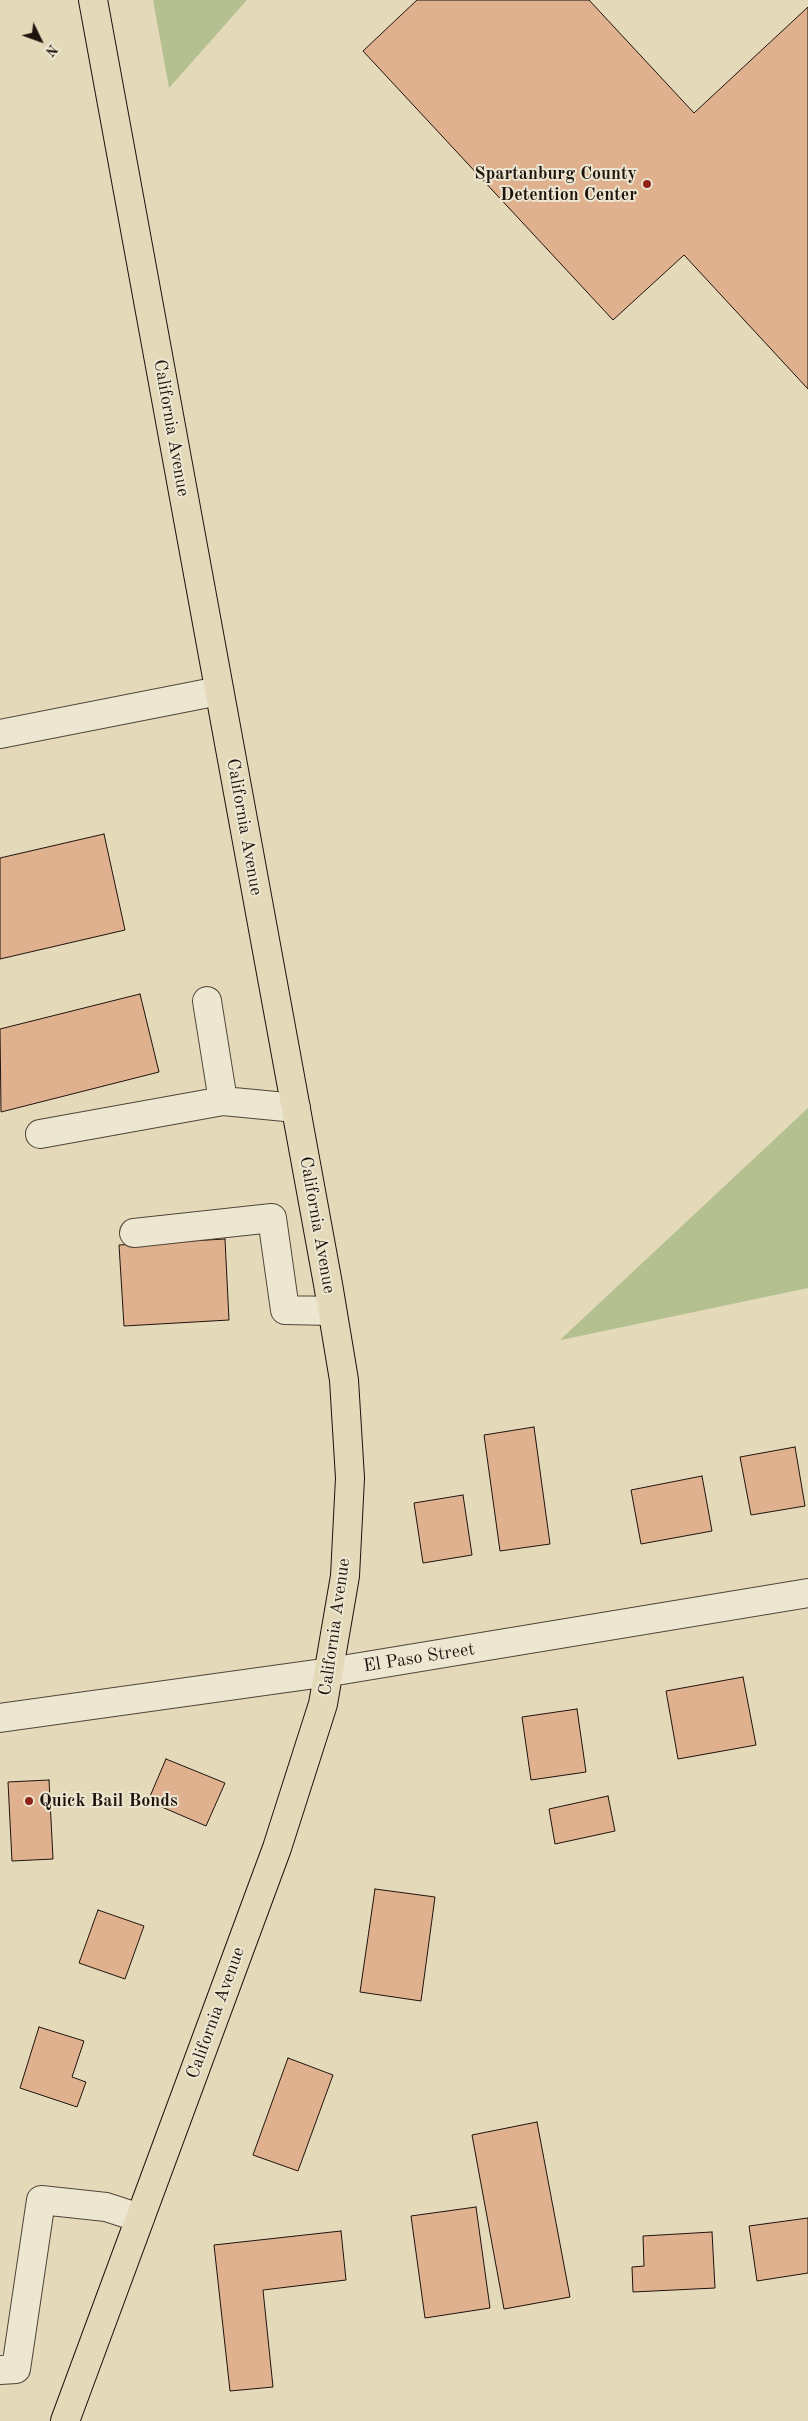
<!DOCTYPE html>
<html>
<head>
<meta charset="utf-8">
<style>
	body { margin:0 }
	#map { position:relative; width:808px; height:2421px; overflow:hidden; background:#e4daba; font-family:"Old Standard TT",serif }
	canvas { display:block }
	.north { position:absolute; left:15px; top:15px; width:50px; height:50px; -webkit-text-stroke:4px #ede7d2; paint-order:stroke; rotate:132deg; font-size:14px; font-weight:700; line-height:20px; text-align:center; color:#1f130d }
	.north::after { content:''; display:block; margin:auto; width:18px; height:22px; background:#1f130d; clip-path:polygon(50% 0,100% 100%,50% 72%,0 100%) }
</style>
</head>
<body>
<div id="map">
<canvas width="808" height="2421"></canvas>
<div class="north">N</div>
</div>
<script>
const g = document.querySelector('canvas').getContext('2d');
g.lineJoin = 'round';
function paint(path, color) {
  g.fillStyle = color;
  g.fill(path, 'evenodd');
}
function poly(rows) {
  const path = new Path2D();
  for (const r of rows) {
    path.moveTo(r[0], r[1]);
    for (let i = 2; i < r.length; i += 2) path.lineTo(r[i], r[i + 1]);
  }
  return path;
}
function strokePath(path, color, width, dash) {
  g.strokeStyle = color;
  g.lineWidth = width;
  g.lineCap = dash ? 'butt' : 'round';
  g.setLineDash(dash || []);
  g.stroke(path);
}
function drawText(font, color, halo, rows, align = 'center') {
  g.font = font + ' "Old Standard TT",serif';
  g.lineWidth = 4;
  g.setLineDash([]);
  g.textBaseline = 'middle';
  g.strokeStyle = halo;
  g.fillStyle = color;
  for (const [text, x, y, turn = 0] of rows) {
    g.save();
    g.translate(x, y);
    g.rotate((+turn || 0) * Math.PI / 180);
    g.textAlign = isNaN(turn) ? turn : align;
    if (halo) g.strokeText(text, 0, 0);
    g.fillText(text, 0, 0);
    g.restore();
  }
}
const green = poly([
	[153,0,247,0,169,88],
	[808,1108,808,1288,561,1340,561,1339]
]);
const building = poly([
	[417,0,589,0,694,113,808,7,808,389,684,255,613,320,363,51,417,0],
	[104,834,125,930,0,959,0,858,104,834],
	[140,994,159,1072,1,1112,0,1029,140,994],
	[225,1239,229,1320,124,1326,119,1245,225,1239],
	[534,1427,550,1544,500,1551,484,1435,534,1427],
	[795,1447,805,1506,751,1515,740,1457,795,1447],
	[702,1476,712,1531,641,1544,631,1490,702,1476],
	[463,1495,472,1555,423,1563,414,1503,463,1495],
	[743,1677,756,1745,678,1759,666,1691,743,1677],
	[577,1709,586,1772,531,1780,522,1717,577,1709],
	[166,1759,225,1783,206,1826,148,1801,166,1759],
	[49,1780,53,1859,12,1861,8,1782,49,1780],
	[608,1796,615,1831,555,1844,549,1809,608,1796],
	[375,1889,435,1897,421,2001,360,1992,375,1889],
	[98,1910,144,1926,125,1979,79,1963,98,1910],
	[39,2027,84,2041,72,2077,86,2082,77,2107,20,2088,39,2027],
	[288,2058,333,2075,298,2171,253,2155,288,2058],
	[537,2122,570,2297,504,2309,472,2135,537,2122],
	[476,2207,490,2308,425,2318,411,2216,476,2207],
	[808,2218,808,2273,757,2281,749,2226,808,2218],
	[341,2231,346,2280,263,2290,273,2387,230,2391,214,2245,341,2231],
	[712,2232,715,2288,633,2292,632,2267,644,2266,643,2236,712,2232]
]);
const minor = poly([
	[0,734,219,691],
	[207,1001,223,1101],
	[40,1134,223,1101,296,1108],
	[134,1233,272,1218,285,1310,332,1311],
	[0,1718,330,1672,808,1593],
	[0,2370,16,2369,41,2200,106,2207,140,2218]
]);
const major = poly([
	[65,2421,277,1848,323,1704,345,1576,350,1478,344,1380,328,1284,93,0]
]);
const markers = [
	[647,184,5,"#8f2418"],
	[29,1801,5,"#8f2418"]
];
const poiNames = [
	["Spartanburg County",637,174],
	["Detention Center",637,195],
	["Quick Bail Bonds",39,1801,"left"]
];
const streetNames = [
	["California Avenue",171,428,80],
	["California Avenue",244,827,80],
	["California Avenue",317,1225,80],
	["California Avenue",335,1627,-82],
	["El Paso Street",419,1658,-9],
	["California Avenue",216,2013,-70]
];
paint(green, '#b4c090');
paint(building, '#dfb18f');
strokePath(building, '#1f130d', 1);
strokePath(minor, '#504538', 30);
strokePath(major, '#1f130d', 30);
strokePath(minor, '#ede7d2', 28);
strokePath(major, '#e4daba', 28);
for (const [x, y, r, color] of markers) {
  const dot = new Path2D();
  dot.arc(x, y, r, 0, 2 * Math.PI);
  g.fillStyle = color;
  g.fill(dot);
  strokePath(dot, '#ede7d2', 2);
}
drawText('bold 18px', '#1f130d', '#ede7d2', poiNames, 'right');
drawText('18px', '#1f130d', '#ede7d2', streetNames);
</script>
</body>
</html>
